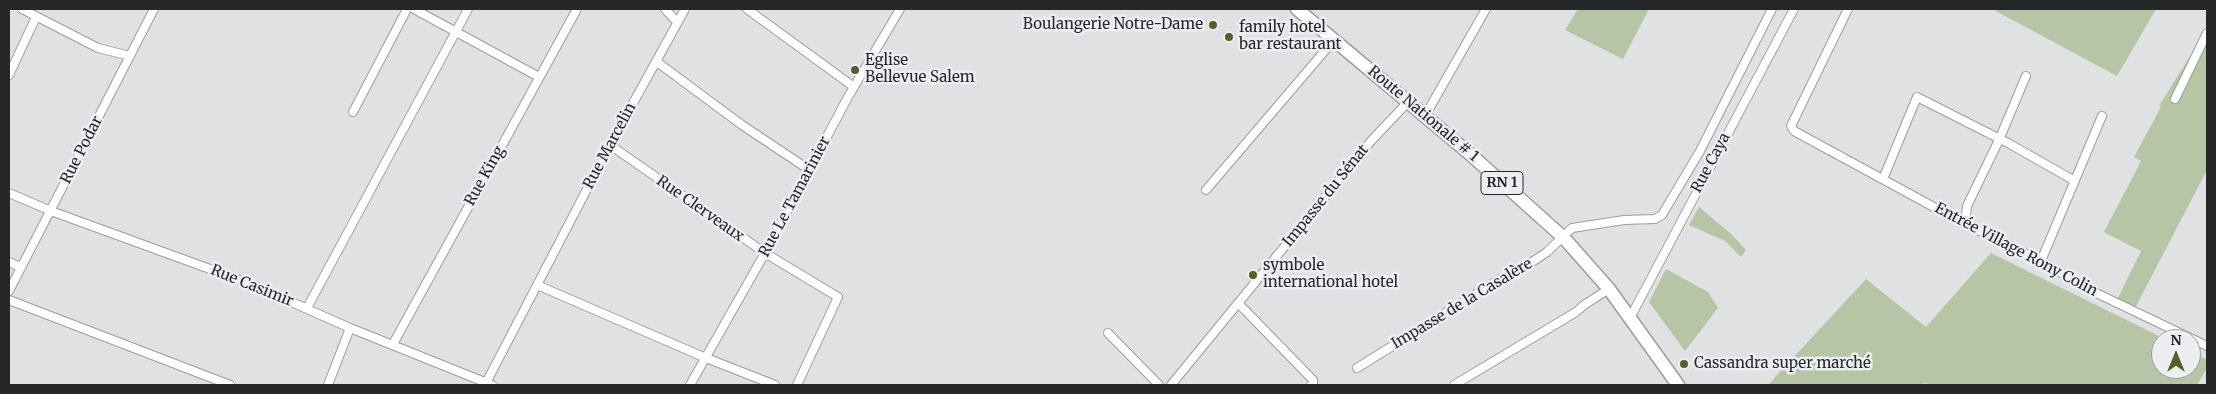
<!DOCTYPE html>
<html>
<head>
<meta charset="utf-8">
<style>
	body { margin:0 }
	#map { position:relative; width:2216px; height:394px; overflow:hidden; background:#dfe1e3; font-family:Merriweather,serif }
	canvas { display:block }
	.frame { position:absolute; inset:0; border:10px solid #262728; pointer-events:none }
	.north { position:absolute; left:2151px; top:329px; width:50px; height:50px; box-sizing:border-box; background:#edeef1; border:1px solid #9d9ea1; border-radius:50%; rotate:0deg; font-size:14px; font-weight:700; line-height:20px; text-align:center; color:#262728 }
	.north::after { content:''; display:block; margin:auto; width:18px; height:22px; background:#575d2b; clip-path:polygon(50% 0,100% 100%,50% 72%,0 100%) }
</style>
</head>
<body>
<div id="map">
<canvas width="2216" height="394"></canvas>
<div class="frame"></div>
<div class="north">N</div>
</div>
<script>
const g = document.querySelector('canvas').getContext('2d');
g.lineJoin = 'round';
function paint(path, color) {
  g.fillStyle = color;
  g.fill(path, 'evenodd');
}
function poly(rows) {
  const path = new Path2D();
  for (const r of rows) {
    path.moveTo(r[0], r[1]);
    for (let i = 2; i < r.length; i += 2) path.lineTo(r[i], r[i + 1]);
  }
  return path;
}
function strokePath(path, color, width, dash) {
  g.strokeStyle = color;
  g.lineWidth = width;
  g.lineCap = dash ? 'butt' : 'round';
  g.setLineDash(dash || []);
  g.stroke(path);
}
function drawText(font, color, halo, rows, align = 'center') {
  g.font = font + ' Merriweather,serif';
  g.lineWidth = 5;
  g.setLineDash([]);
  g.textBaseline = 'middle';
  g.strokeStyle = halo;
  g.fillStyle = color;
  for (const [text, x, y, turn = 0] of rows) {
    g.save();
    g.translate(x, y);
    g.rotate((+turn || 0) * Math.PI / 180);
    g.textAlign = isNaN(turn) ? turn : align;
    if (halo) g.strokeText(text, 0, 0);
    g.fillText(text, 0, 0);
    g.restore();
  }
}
const green = poly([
	[1578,9,1649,9,1623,59,1565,30],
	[1992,9,2156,9,2117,76],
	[2207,29,2207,170,2135,308,2118,298,2141,251,2104,232,2141,161,2134,157,2161,107,2159,106],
	[1699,207,1732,235,1746,250,1741,257,1725,241,1689,225],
	[1991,253,2165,339,2161,339,2161,369,2191,369,2191,352,2207,360,2207,368,2197,385,1930,385,1925,383,1921,385,1768,385,1866,279,1926,327],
	[1666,269,1708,292,1718,308,1685,351,1649,302]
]);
const street = poly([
	[22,9,98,48,130,56],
	[414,9,539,77],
	[665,9,677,22],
	[747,9,854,87],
	[1848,9,1791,126,1794,131,1965,224,2041,261,2092,291,2207,346],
	[657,62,742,125,808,169],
	[9,75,36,17],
	[2175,99,2207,33],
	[353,112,407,9],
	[1425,116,1486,9],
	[610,145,765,253,838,297,797,385],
	[1883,179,1917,97,2008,143,2075,181],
	[1206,190,1334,40],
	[9,193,51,211,251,284,350,328,492,385],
	[1965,224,1967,206,1999,140,2026,76],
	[2041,261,2102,116],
	[9,262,20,267],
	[537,285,706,358,775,385],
	[9,291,154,9],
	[9,300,230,385],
	[1238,303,1313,380,1313,384,1311,385],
	[307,308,468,9],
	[1630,318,1794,9],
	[1108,333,1159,385],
	[393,344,577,9],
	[1357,368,1500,279,1526,266,1547,252,1572,228,1624,220,1655,219,1662,215,1700,151,1772,9],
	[486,383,610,145,685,9],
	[328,385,350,328],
	[690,385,765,253,848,97,900,9],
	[1171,385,1371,141,1408,102],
	[1454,385,1576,312,1584,305,1609,289]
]);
const primary = poly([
	[1297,9,1470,154,1564,238,1609,289,1678,385]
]);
const markers = [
	[1213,25,5,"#575d2b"],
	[1229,37,5,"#575d2b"],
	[855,70,5,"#575d2b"],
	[1253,275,5,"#575d2b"],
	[1684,364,5,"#575d2b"]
];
const shields = [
	[1502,183,42]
];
const shieldNames = [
	["RN 1",1502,183]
];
const poiNames = [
	["Boulangerie Notre-Dame",1203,25,"right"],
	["family hotel",1239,28],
	["bar restaurant",1239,45],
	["Eglise",865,61],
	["Bellevue Salem",865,78],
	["symbole",1263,266],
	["international hotel",1263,283],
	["Cassandra super marché",1694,364]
];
const streetNames = [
	["Route Nationale # 1",1423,114,40],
	["Rue Marcelin",610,146,-62],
	["Rue Podar",82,150,-63],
	["Rue Caya",1711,163,-62],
	["Rue King",485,176,-61],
	["Impasse du Sénat",1326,196,-51],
	["Rue Le Tamarinier",795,197,-62],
	["Rue Clerveaux",700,209,35],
	["Entrée Village Rony Colin",2016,250,28],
	["Rue Casimir",252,286,22],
	["Impasse de la Casalère",1462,304,-31]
];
paint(green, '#b5c5a5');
strokePath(street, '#9c9da0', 10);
strokePath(primary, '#9c9da0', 15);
strokePath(street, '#fff', 8);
strokePath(primary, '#fff', 12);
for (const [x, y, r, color] of markers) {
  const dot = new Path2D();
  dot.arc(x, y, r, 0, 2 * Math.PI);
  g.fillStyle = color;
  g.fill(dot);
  strokePath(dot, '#edeef1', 2);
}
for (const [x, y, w] of shields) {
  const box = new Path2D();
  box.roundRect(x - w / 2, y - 11.5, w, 23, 4);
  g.fillStyle = '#edeef1';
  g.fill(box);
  strokePath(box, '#262728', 1);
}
drawText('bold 14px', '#262728', null, shieldNames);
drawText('15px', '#262728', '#edeef1', poiNames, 'left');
drawText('15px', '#262728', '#edeef1', streetNames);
</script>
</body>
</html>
